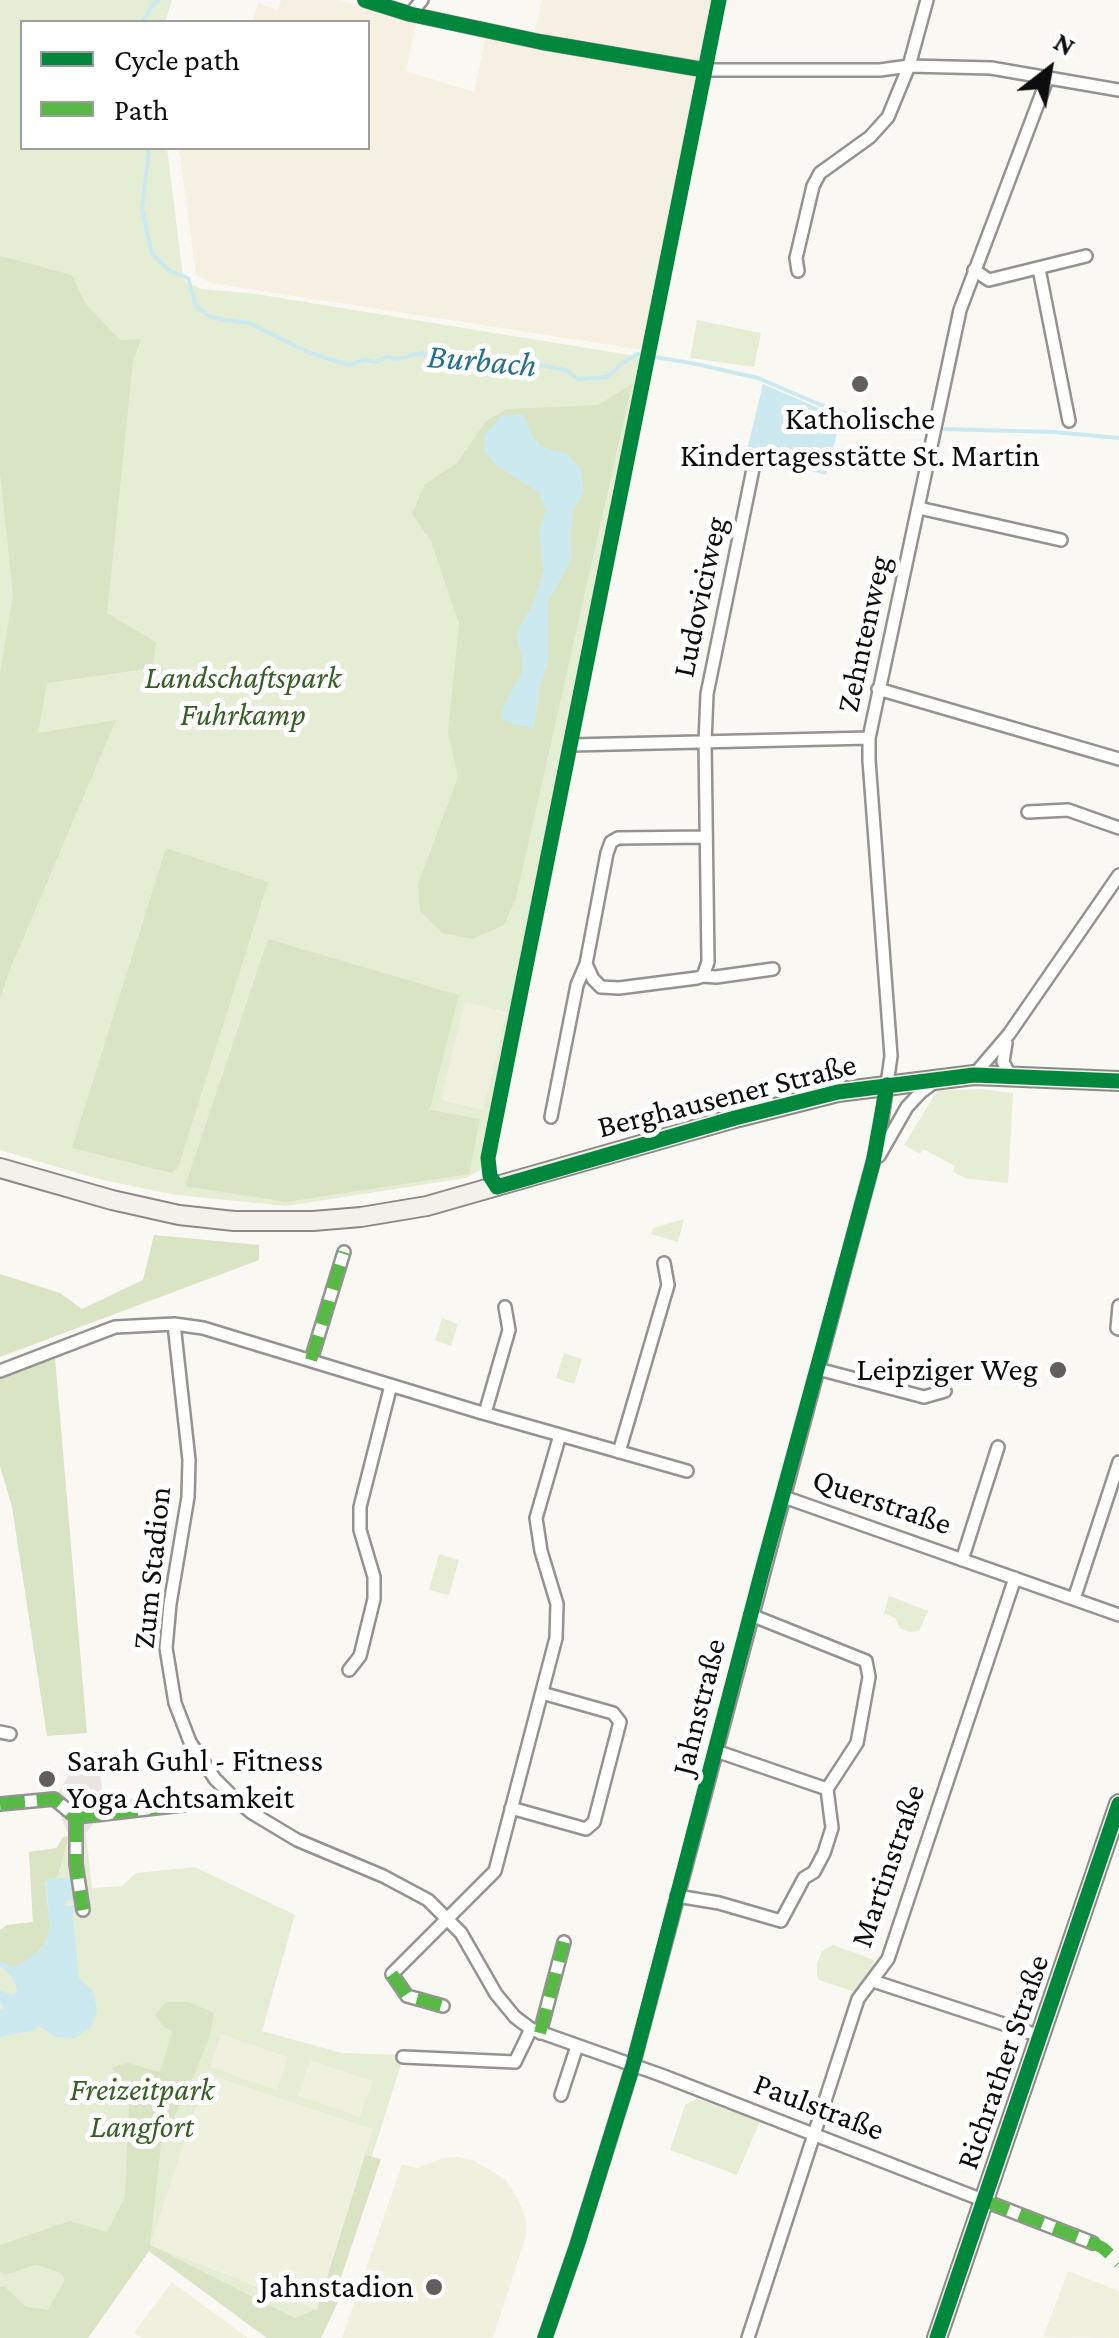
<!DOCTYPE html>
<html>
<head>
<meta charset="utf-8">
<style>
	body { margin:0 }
	#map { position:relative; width:1119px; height:2338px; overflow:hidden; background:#faf8f3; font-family:"Crimson Pro",serif }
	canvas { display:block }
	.legend { position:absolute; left:20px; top:20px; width:350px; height:130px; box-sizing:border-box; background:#fff; border:2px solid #9e9e9e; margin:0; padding:12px 18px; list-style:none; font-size:30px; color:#0d0d0d }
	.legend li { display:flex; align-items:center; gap:20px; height:50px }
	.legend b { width:50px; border:2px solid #9e9e9e }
	.north { position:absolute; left:999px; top:20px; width:100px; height:100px; -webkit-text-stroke:8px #fff; paint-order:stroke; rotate:31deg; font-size:28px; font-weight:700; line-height:40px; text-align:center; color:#0d0d0d }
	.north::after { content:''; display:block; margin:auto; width:35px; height:45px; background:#0d0d0d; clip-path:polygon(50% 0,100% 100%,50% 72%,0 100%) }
</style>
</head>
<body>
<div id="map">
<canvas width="1119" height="2338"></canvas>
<ul class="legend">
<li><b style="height:12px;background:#00873e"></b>Cycle path</li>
<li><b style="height:12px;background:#58b947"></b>Path</li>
</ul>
<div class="north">N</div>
</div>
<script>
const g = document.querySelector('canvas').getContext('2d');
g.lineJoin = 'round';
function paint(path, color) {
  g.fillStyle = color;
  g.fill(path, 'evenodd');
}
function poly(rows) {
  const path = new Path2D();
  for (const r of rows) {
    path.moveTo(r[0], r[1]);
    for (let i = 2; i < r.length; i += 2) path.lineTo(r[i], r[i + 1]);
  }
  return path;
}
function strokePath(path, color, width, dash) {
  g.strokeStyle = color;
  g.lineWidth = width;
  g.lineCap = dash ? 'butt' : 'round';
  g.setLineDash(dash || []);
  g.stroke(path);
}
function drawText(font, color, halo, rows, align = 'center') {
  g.font = font + ' "Crimson Pro",serif';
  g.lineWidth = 10;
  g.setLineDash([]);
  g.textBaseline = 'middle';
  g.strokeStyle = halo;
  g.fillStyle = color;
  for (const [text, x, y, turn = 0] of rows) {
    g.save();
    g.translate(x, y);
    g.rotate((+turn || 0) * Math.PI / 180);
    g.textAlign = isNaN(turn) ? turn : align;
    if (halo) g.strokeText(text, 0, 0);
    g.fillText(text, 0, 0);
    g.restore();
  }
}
const farmland = poly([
	[281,0,340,0,416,23,406,71,474,92,486,35,692,73,698,81,643,350,211,283,196,275,179,148,368,148,368,22,252,22,258,3,278,10],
	[542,0,714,0,702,58,694,64,534,36]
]);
const green = poly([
	[0,0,172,0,165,22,22,22,22,148,167,148,183,277,191,288,194,285,201,289,256,294,642,357,480,1170,466,1178,286,1206,176,1195,98,1179,0,1150],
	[268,940,459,995,430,1110],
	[697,320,761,333,754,367,690,358],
	[980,1089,1013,1093,1008,1183,968,1179,953,1172,955,1166,923,1149,920,1154,904,1145,937,1091],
	[684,1219,678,1242,651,1234,653,1228],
	[442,1318,458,1324,451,1346,435,1340],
	[564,1353,582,1359,574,1384,556,1378],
	[439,1554,459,1560,449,1595,429,1590],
	[889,1596,928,1611,919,1631,909,1632,900,1628,895,1618,884,1613],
	[86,1833,92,1888,122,1886,136,1873,195,1867,295,1915,262,2031,342,2053,404,2055,321,2317,267,2338,149,2251,88,2338,0,2338,0,1934,7,1925,33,1922,29,1852,57,1848,63,1837],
	[833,1945,874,1960,874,1968,858,1993,819,1980,817,1975,817,1963,822,1951],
	[697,2099,760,2121,737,2175,670,2150,685,2105]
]);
const forest = poly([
	[0,256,72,275,85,303,120,340,141,339,133,362,107,613,156,642,153,668,47,683,38,733,116,720,8,974,0,1000,0,674,13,595,0,472],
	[632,384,516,898,504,925,472,939,443,933,420,911,418,884,458,777,448,732,459,624,431,541,412,514,425,484,457,463,486,421,507,409,598,405],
	[532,435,541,447,553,450,584,490,573,511,570,541,572,558,548,602,548,661,540,687,504,705,522,673,523,660,517,638,519,627,533,605,544,570,539,532,546,511,540,493],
	[166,848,268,882,178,1168,171,1173,72,1148],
	[268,939,459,995,430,1110,480,1119,469,1174,286,1202,185,1186],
	[154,1235,259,1245,259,1260,0,1357,0,1274,60,1293,82,1309,143,1280],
	[55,1358,87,1733,47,1736,12,1507,0,1466,0,1379],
	[69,1836,57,1878,46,1880,45,1883,50,1927,45,1943,32,1958,20,1965,12,1968,2,1962,0,1963,0,1930,7,1925,33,1922,29,1852,57,1848,63,1837],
	[166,2002,189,2002,214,2013,210,2035,195,2073,161,2145,150,2245,295,2318,317,2309,365,2155,381,2159,334,2298,338,2302,321,2338,267,2338,149,2251,88,2338,0,2338,0,2287,4,2286,26,2307,48,2310,65,2280,61,2273,36,2265,5,2275,0,2271,0,2245,70,2221,107,2232,125,2197,130,2084,117,2082,113,2067,128,2063,160,2072,172,2032,164,2027,155,2015]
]);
const pitch = poly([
	[465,1002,507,1012,483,1110,441,1100],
	[221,2034,288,2057,277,2090,210,2067],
	[310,2060,373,2081,360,2117,298,2096],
	[207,2074,373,2129,317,2310,150,2245],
	[458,2157,473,2160,506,2180,519,2201,526,2220,526,2236,493,2338,342,2338,402,2164,417,2168,443,2158],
	[1068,2271,1119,2291,1119,2338,1043,2337],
	[172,2282,248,2338,141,2338,134,2333]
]);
const plaza = poly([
	[97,1752,104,1802,213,1789,224,1806,93,1824,86,1833,69,1836,54,1800,68,1776,68,1753]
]);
const water = poly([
	[763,384,841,418,826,475,746,454],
	[524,414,532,435,541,447,568,454,581,470,584,490,573,511,570,541,572,558,548,602,548,661,540,687,534,728,509,723,501,718,504,705,522,673,523,660,517,639,519,627,533,605,544,570,539,532,546,511,540,493,497,466,484,452,484,436,501,416],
	[69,1877,72,1879,75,1900,66,1901,65,1906,75,1906,76,1912,73,1914,79,1978,93,1991,97,2010,95,2019,90,2028,74,2038,55,2037,39,2026,35,2030,0,2037,0,2010,4,2009,0,2001,0,1990,12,1995,17,1992,17,1988,11,1976,0,1966,0,1963,1,1961,12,1967,20,1965,39,1951,45,1943,50,1927,46,1880]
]);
const stream = poly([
	[143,22,152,5,159,0],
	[147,148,149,152,142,208,152,254,170,271,188,278,196,306,209,316,224,320,249,323,310,353,349,365,365,360,376,362,387,357,396,359,423,353,434,363,463,367,472,364,509,368,528,363,566,370,578,379,607,377,623,363,637,354,691,363,758,378,821,405,862,419,930,428],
	[939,429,1054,432,1119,438]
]);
const street = poly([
	[365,0,410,14,541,42,705,70,880,70,909,66,991,68,1119,90],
	[410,14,422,0],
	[1039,269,1069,421],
	[974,270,989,280,1086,256],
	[798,271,796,258,813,186,820,173,870,137,888,117,909,66,927,0],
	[919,508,1061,540],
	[878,689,1119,759],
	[571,745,869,738],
	[1028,812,1068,810,1119,828],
	[586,964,593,979,601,987,619,988,697,978,703,976,708,962,705,742,707,694,754,464],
	[703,976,716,977,773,969],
	[1006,1043,1003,1062,1011,1077],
	[974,1075,1009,1034,1119,875],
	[551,1117,577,985,586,964,607,853,611,842,618,838,706,837],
	[879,1156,907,1107,921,1092,933,1083],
	[1119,1306,1117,1328,1119,1329],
	[174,1324,189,1460,188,1497,170,1604,166,1648,175,1703,190,1742,215,1779,235,1799,252,1813,297,1840,383,1876,428,1900,461,1933,496,1994,515,2017,531,2029,661,2075,1093,2243],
	[311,1360,344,1252],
	[818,1369,924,1397,945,1391],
	[0,1371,115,1327,174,1324,203,1328,479,1412,687,1471],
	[485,1413,509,1330,505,1307],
	[619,1452,668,1285,664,1263],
	[784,1497,1119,1615],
	[962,1560,998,1447],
	[1074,1599,1119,1462],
	[349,1670,360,1656,374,1599,374,1577,360,1530,360,1507,391,1385],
	[0,1732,10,1734],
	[716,1751,827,1789],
	[0,1804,54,1799,76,1817],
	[511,1808,586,1829,594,1822,620,1722,613,1713,542,1693],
	[76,1817,235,1799],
	[76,1817,76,1864,83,1910],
	[677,1896,719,1903,781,1921,804,1878,814,1872,824,1853,832,1828,827,1789,857,1743,869,1677,866,1661,751,1615],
	[873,1981,1040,2036],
	[443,2006,407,1996,392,1974,495,1871,556,1638,557,1604,541,1551,536,1518,560,1435],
	[540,2033,564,1942],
	[403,2057,515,2062,531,2029],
	[561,2095,577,2046],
	[545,2338,577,2245,633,2065,879,1140,891,1056,869,760,869,738,960,310,1048,77],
	[748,2338,858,1999,888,1959,1015,1578]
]);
const secondary = poly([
	[0,1168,112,1200,179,1215,234,1221,313,1221,361,1217,427,1206,735,1118,838,1092,974,1075,1119,1081],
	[937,2338,1119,1804]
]);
const quiet = poly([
	[311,1360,344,1252],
	[0,1804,54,1799,76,1817],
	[76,1817,235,1799],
	[76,1817,76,1864,83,1910],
	[392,1974,407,1996,443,2006],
	[540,2033,564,1942],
	[985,2201,1093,2243,1103,2248,1119,2263]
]);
const cycleway = poly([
	[365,0,410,14,541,42,705,70],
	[719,0,518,1006,488,1158,490,1176,497,1187,735,1118,838,1092,974,1075,1119,1081],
	[545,2338,577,2245,633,2065,762,1571,873,1163,887,1085],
	[937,2338,1119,1804]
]);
const markers = [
	[860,384,10,"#605f5e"],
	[1058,1370,10,"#605f5e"],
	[47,1779,10,"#605f5e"],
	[434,2287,10,"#605f5e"]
];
const poiNames = [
	["Katholische",860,419,"center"],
	["Kindertagesstätte St. Martin",860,456,"center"],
	["Leipziger Weg",1038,1370],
	["Sarah Guhl - Fitness",67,1761,"left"],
	["Yoga Achtsamkeit",67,1798,"left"],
	["Jahnstadion",414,2287]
];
const streetNames = [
	["Ludoviciweg",700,597,-78],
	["Zehntenweg",864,634,-78],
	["Berghausener Straße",727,1096,-14],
	["Querstraße",882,1502,19],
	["Zum Stadion",152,1568,-84],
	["Jahnstraße",699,1707,-76],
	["Martinstraße",888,1866,-71],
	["Richrather Straße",1003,2062,-71],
	["Paulstraße",819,2107,21]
];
const parkNames = [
	["Landschaftspark",243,678],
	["Fuhrkamp",243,715],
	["Freizeitpark",142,2090],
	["Langfort",142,2127]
];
const waterNames = [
	["Burbach",482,361,5]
];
paint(farmland, '#f5f0e1');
paint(green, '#e6edd5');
paint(forest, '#d8e4c4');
paint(pitch, '#eff1de');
paint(plaza, '#eae6df');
paint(water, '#cde9f0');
strokePath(stream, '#cde9f0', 4);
strokePath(street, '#949391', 16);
strokePath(secondary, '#8a8987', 22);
strokePath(street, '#fefefd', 11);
strokePath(secondary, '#f3f1ea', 18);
strokePath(quiet, '#58b947', 12, [25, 12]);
strokePath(cycleway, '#00873e', 15);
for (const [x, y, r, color] of markers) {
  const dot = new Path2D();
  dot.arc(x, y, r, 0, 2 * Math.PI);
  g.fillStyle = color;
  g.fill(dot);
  strokePath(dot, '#fff', 4);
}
drawText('32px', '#0d0d0d', '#fff', poiNames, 'right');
drawText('32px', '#0d0d0d', '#fff', streetNames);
drawText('italic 32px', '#385e25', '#fff', parkNames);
drawText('italic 35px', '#257091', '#fff', waterNames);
</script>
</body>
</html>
